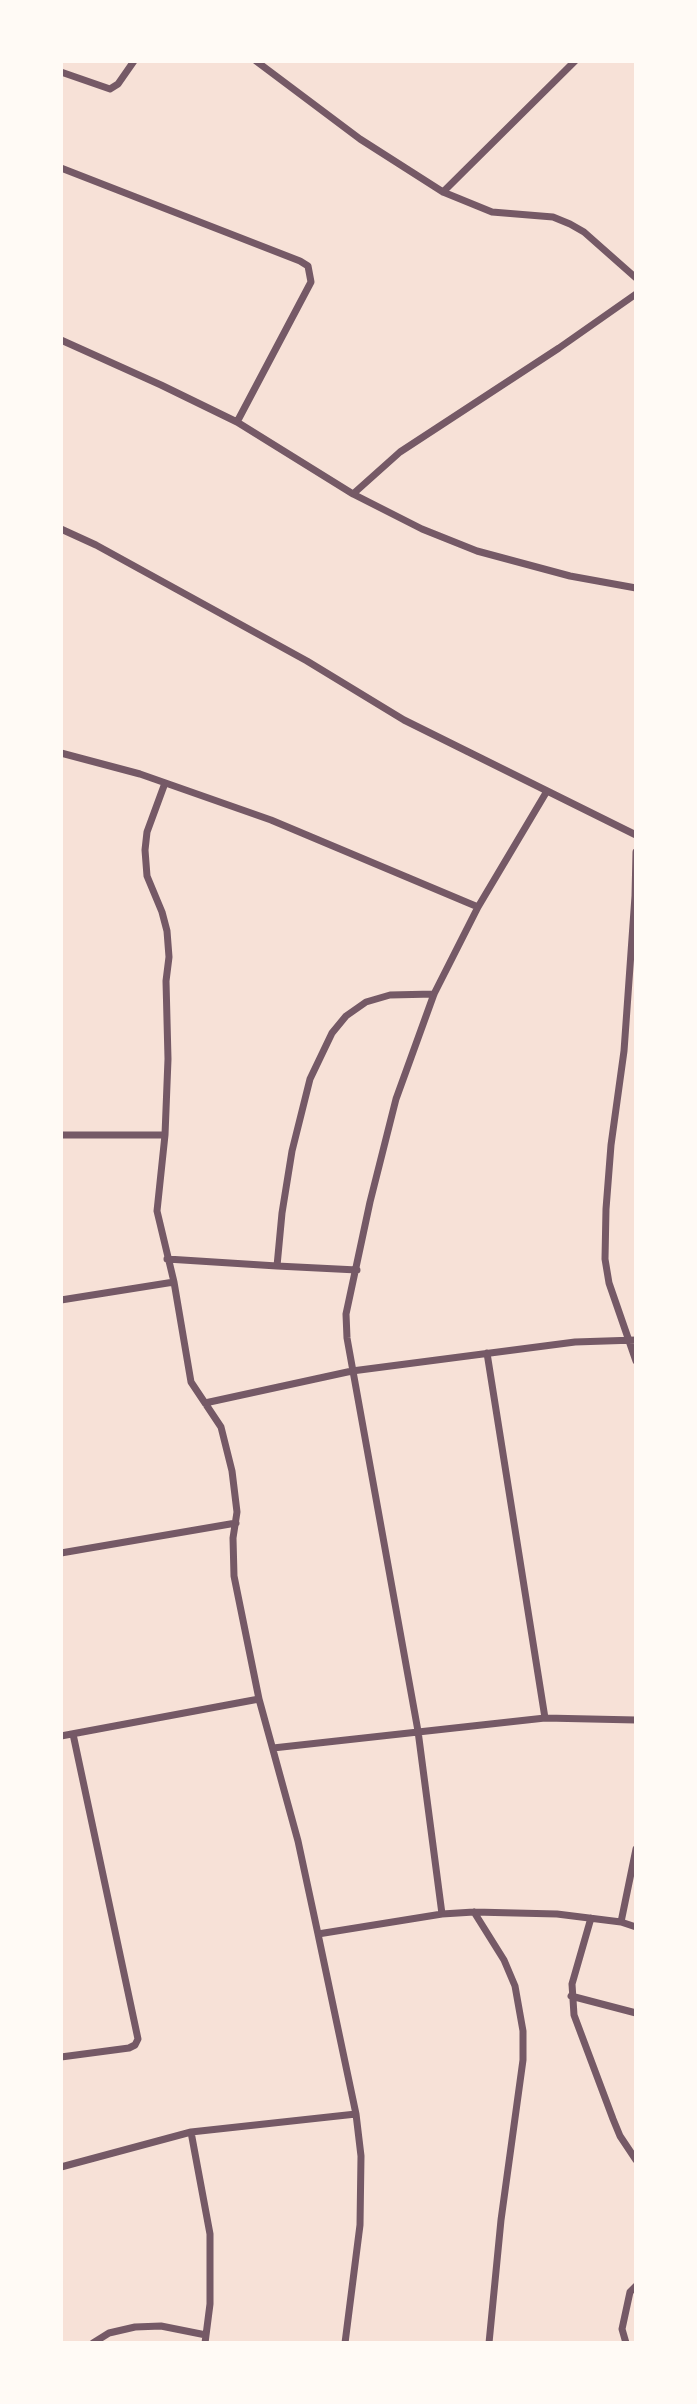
<!DOCTYPE html>
<html>
<head>
<meta charset="utf-8">
<style>
	body { margin:0 }
	#map { position:relative; width:697px; height:2404px; overflow:hidden; background:#f7e1d7; font-family:"Nunito Sans",sans-serif }
	canvas { display:block }
	.frame { position:absolute; inset:0; border:63px solid #fffaf5; pointer-events:none }
</style>
</head>
<body>
<div id="map">
<canvas width="697" height="2404"></canvas>
<div class="frame"></div>
</div>
<script>
const g = document.querySelector('canvas').getContext('2d');
g.lineJoin = 'round';
function poly(rows) {
  const path = new Path2D();
  for (const r of rows) {
    path.moveTo(r[0], r[1]);
    for (let i = 2; i < r.length; i += 2) path.lineTo(r[i], r[i + 1]);
  }
  return path;
}
function strokePath(path, color, width, dash) {
  g.strokeStyle = color;
  g.lineWidth = width;
  g.lineCap = dash ? 'butt' : 'round';
  g.setLineDash(dash || []);
  g.stroke(path);
}
const minor = poly([
	[256,61,360,139,443,192,492,212,553,217,570,224,584,232,636,278],
	[61,72,110,89,118,84,134,61],
	[61,168,300,261,308,266,311,282,237,422],
	[443,192,575,61],
	[61,340,161,385,237,422,353,494,422,529,477,551,570,576,636,588],
	[353,494,400,452,559,348,636,294],
	[61,529,96,545,307,661,404,720,636,835],
	[61,753,140,774,271,820,478,907],
	[165,783,147,832,145,850,147,876,162,912,167,931,169,957,166,981,168,1059,165,1135,157,1211,174,1282,191,1382,221,1427,232,1471,237,1512,233,1538,234,1576,259,1699],
	[636,852,635,896,624,1051,611,1145,606,1209,605,1259,609,1283,636,1361],
	[61,1135,165,1135],
	[167,1259,277,1266,282,1213,292,1151,310,1079,332,1033,346,1016,366,1002,390,995,434,994],
	[277,1266,357,1270],
	[61,1300,174,1282],
	[487,1353,545,1718],
	[205,1403,352,1371,575,1342,636,1340],
	[61,1553,236,1523],
	[61,1736,259,1699,298,1841,318,1934,442,1914,474,1912,557,1914,621,1922,636,1927],
	[273,1748,545,1718,636,1720],
	[474,1912,504,1960,515,1986,523,2031,523,2060,501,2220,489,2343],
	[442,1914,418,1731,347,1338,346,1314,370,1202,396,1099,434,994,478,907,547,791],
	[591,1918,572,1984,574,2015,613,2119,620,2136,636,2160],
	[621,1922,636,1849],
	[318,1934,356,2114,361,2156,360,2225,345,2343],
	[571,1996,636,2013],
	[61,2057,129,2048,135,2045,138,2039,73,1734],
	[191,2132,210,2234,210,2304,205,2343],
	[61,2167,191,2132,356,2114],
	[93,2343,109,2333,135,2327,161,2326,206,2335],
	[626,2343,622,2329,630,2292,636,2286]
]);
strokePath(minor, '#755966', 7);
</script>
</body>
</html>
